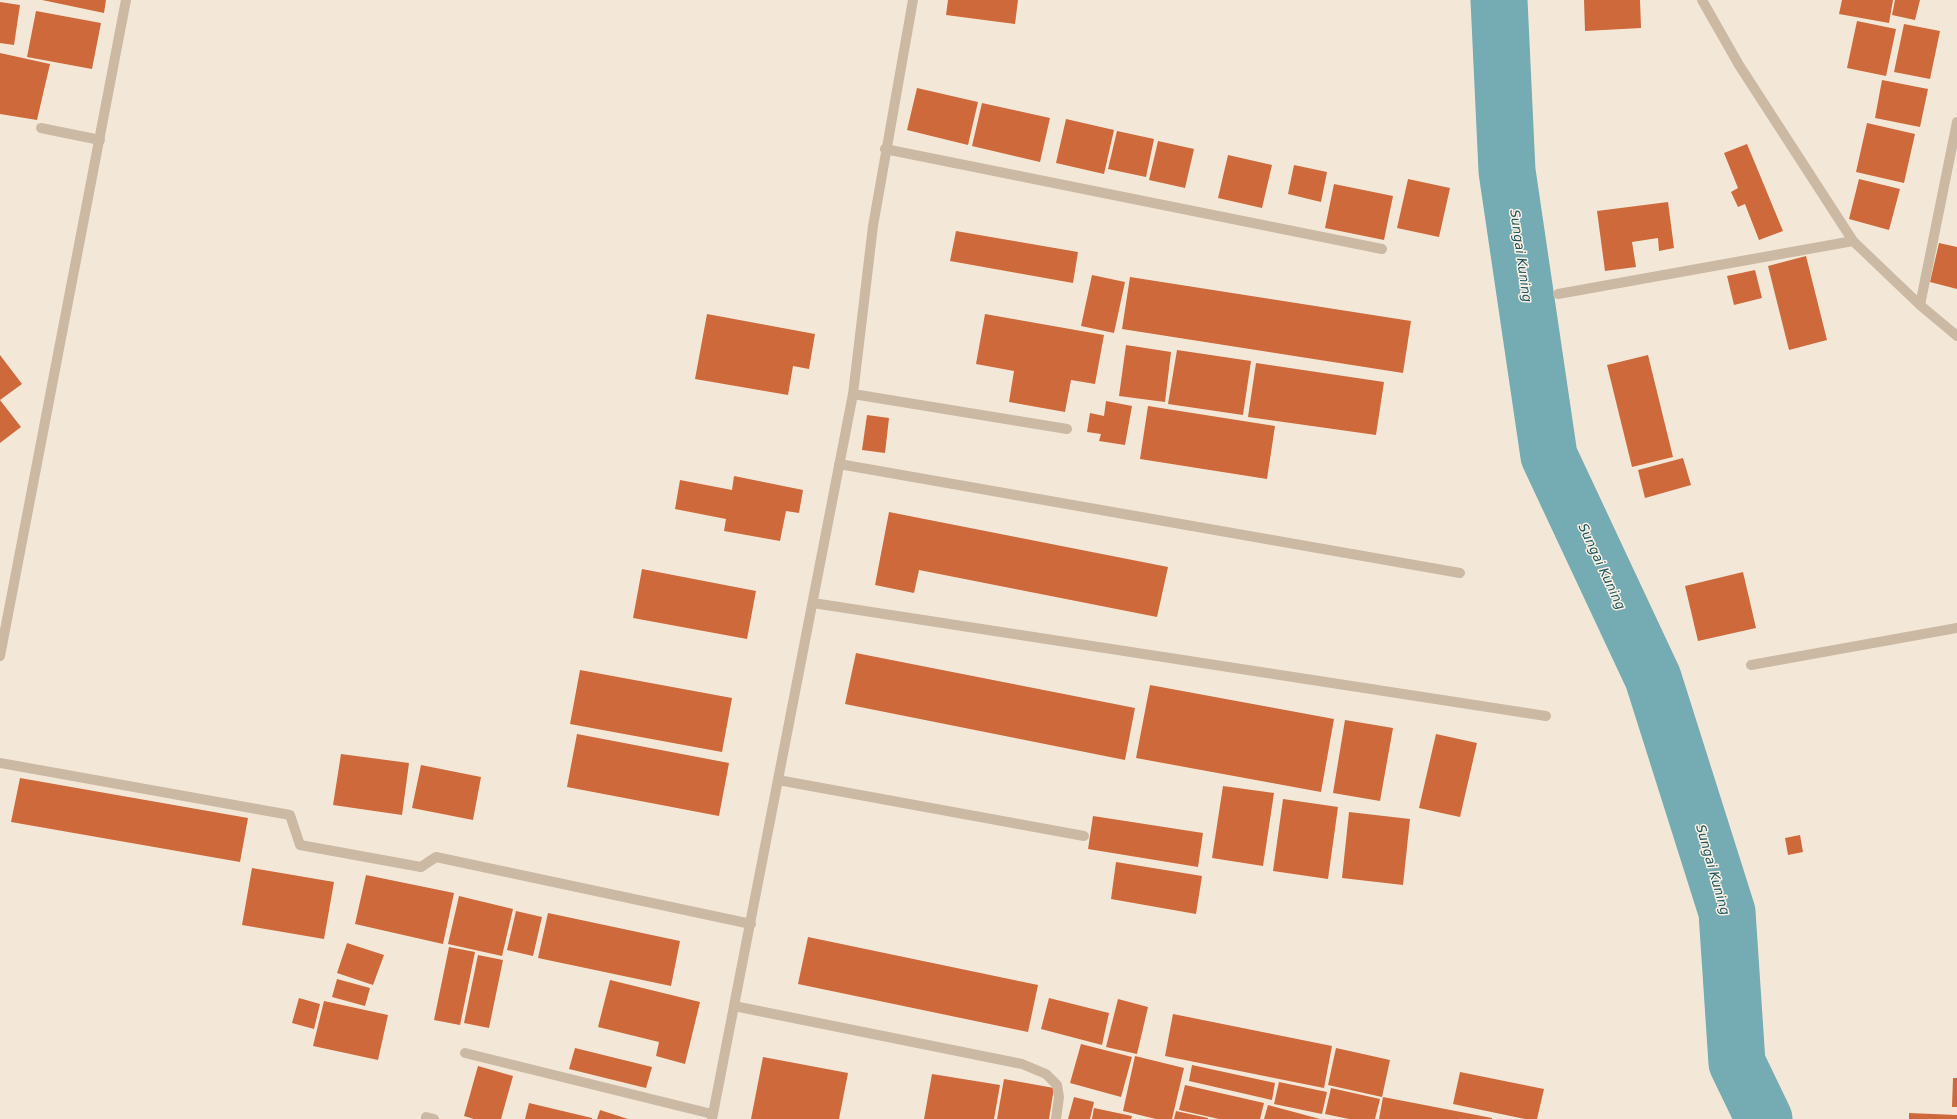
<!DOCTYPE html>
<html>
<head>
<meta charset="utf-8">
<style>
	body { margin:0 }
	canvas { display:block; background:#f3e8d8 }
</style>
</head>
<body>
<canvas width="1957" height="1119"></canvas>
<script>
const g = document.querySelector('canvas').getContext('2d');
g.lineJoin = 'round';
function poly(rows) {
  const path = new Path2D();
  for (const r of rows) {
    path.moveTo(r[0], r[1]);
    for (let i = 2; i < r.length; i += 2) path.lineTo(r[i], r[i + 1]);
  }
  return path;
}
function strokePath(path, color, width, dash) {
  g.strokeStyle = color;
  g.lineWidth = width;
  g.lineCap = dash ? 'butt' : 'round';
  g.setLineDash(dash || []);
  g.stroke(path);
}
function paint(path, color) {
  g.fillStyle = color;
  g.fill(path, 'evenodd');
}
function drawText(font, color, halo, rows, align = 'center') {
  g.font = font + ' "DejaVu Sans",sans-serif';
  g.lineWidth = 3;
  g.setLineDash([]);
  g.textBaseline = 'middle';
  g.strokeStyle = halo;
  g.fillStyle = color;
  for (const [text, x, y, turn = 0] of rows) {
    g.save();
    g.translate(x, y);
    g.rotate((+turn || 0) * Math.PI / 180);
    g.textAlign = isNaN(turn) ? turn : align;
    if (halo) g.strokeText(text, 0, 0);
    g.fillText(text, 0, 0);
    g.restore();
  }
}
const river = poly([
	[1499,0,1507,171,1549,456,1653,678,1727,912,1737,1063,1764,1119]
]);
const building = poly([
	[42,0,106,0,104,13],
	[948,0,1018,0,1015,24,946,15],
	[1584,0,1640,0,1641,28,1585,31],
	[1842,0,1893,0,1889,23,1839,14],
	[1895,0,1920,0,1915,20,1892,15],
	[0,2,20,5,14,45,0,43],
	[36,11,101,23,92,69,27,57],
	[1857,21,1896,29,1886,76,1847,68],
	[1904,24,1940,31,1930,79,1894,72],
	[0,53,50,64,37,120,0,114],
	[1882,80,1928,89,1920,127,1875,118],
	[917,88,978,102,968,145,907,130],
	[982,103,1050,118,1040,162,972,146],
	[1066,119,1114,130,1104,174,1056,163],
	[1867,123,1915,134,1904,183,1856,172],
	[1117,131,1154,139,1146,177,1108,169],
	[1158,141,1194,149,1185,188,1149,180],
	[1747,144,1783,231,1759,240,1745,204,1738,207,1731,192,1738,188,1724,153],
	[1228,155,1272,165,1262,208,1218,198],
	[1294,165,1327,172,1321,202,1288,194],
	[1408,179,1450,188,1439,237,1397,228],
	[1859,179,1900,189,1889,230,1849,219],
	[1334,184,1393,196,1384,240,1325,228],
	[1668,202,1674,248,1659,251,1658,238,1632,242,1636,267,1605,271,1597,211],
	[956,231,1078,252,1073,283,950,261],
	[1939,243,1957,247,1957,289,1930,282],
	[1806,256,1827,340,1789,350,1768,266],
	[1755,270,1762,298,1734,305,1727,276],
	[1092,275,1125,282,1114,333,1081,326],
	[1130,277,1411,321,1403,373,1122,329],
	[707,314,815,334,809,369,793,366,788,395,695,379],
	[985,314,1104,335,1095,384,1071,380,1065,412,1009,402,1014,371,976,364],
	[1126,345,1171,352,1165,402,1119,396],
	[1177,350,1251,361,1243,415,1168,404],
	[0,355,22,384,0,400,21,427,0,443],
	[1648,355,1673,457,1632,467,1607,365],
	[1256,363,1384,382,1376,435,1248,417],
	[1106,401,1132,406,1125,445,1099,441,1101,434,1087,432,1090,413,1104,416],
	[1148,406,1275,426,1267,479,1140,459],
	[867,415,889,418,885,453,862,450],
	[1683,458,1691,485,1645,498,1638,470],
	[734,476,803,490,799,513,786,511,780,541,724,531,726,519,675,509,680,480,732,490],
	[889,512,1168,567,1157,617,919,570,914,593,875,585],
	[642,569,756,591,747,639,633,618],
	[1743,572,1756,628,1698,641,1685,586],
	[856,653,1135,708,1125,760,845,704],
	[580,670,732,698,722,752,570,724],
	[1150,685,1334,719,1321,792,1136,758],
	[1345,720,1393,728,1380,801,1333,793],
	[577,734,729,763,719,816,567,787],
	[1436,734,1477,743,1460,817,1419,808],
	[341,754,409,763,402,815,333,805],
	[421,765,481,777,473,820,412,808],
	[20,778,248,818,240,862,11,822],
	[1223,786,1274,793,1263,866,1212,858],
	[1283,799,1338,807,1328,879,1273,871],
	[1349,812,1410,819,1403,885,1342,878],
	[1093,816,1203,833,1198,867,1088,849],
	[1800,835,1803,852,1788,855,1785,838],
	[1116,862,1202,876,1196,914,1111,899],
	[252,868,334,882,324,939,242,925],
	[366,875,454,893,443,944,355,924],
	[459,896,513,909,502,956,448,944],
	[516,911,542,917,533,956,507,950],
	[548,913,680,941,671,986,538,958],
	[808,937,1038,985,1028,1032,798,984],
	[347,943,384,955,373,985,337,973],
	[449,947,475,952,460,1025,434,1020],
	[478,955,503,960,489,1028,464,1023],
	[337,979,370,988,365,1006,332,997],
	[610,980,700,1002,685,1064,656,1056,659,1042,598,1027],
	[299,998,320,1004,314,1029,292,1023],
	[1049,998,1109,1013,1102,1045,1041,1029],
	[1118,999,1148,1007,1137,1054,1106,1047],
	[324,1001,388,1015,378,1060,313,1046],
	[1173,1014,1332,1046,1324,1088,1165,1056],
	[1081,1044,1132,1057,1121,1097,1070,1083],
	[575,1048,652,1067,646,1088,569,1069],
	[1336,1048,1390,1060,1382,1097,1328,1085],
	[1135,1056,1184,1068,1172,1119,1156,1119,1123,1111],
	[763,1057,848,1073,839,1119,751,1119],
	[1192,1065,1275,1083,1272,1100,1189,1081],
	[478,1066,513,1076,501,1119,474,1119,464,1116],
	[1460,1072,1544,1089,1537,1119,1525,1119,1453,1104],
	[932,1074,1000,1085,994,1119,924,1119],
	[1953,1078,1957,1078,1957,1107,1952,1107],
	[1004,1079,1054,1088,1049,1119,997,1119],
	[1279,1082,1327,1092,1322,1114,1274,1104],
	[1185,1085,1264,1103,1260,1119,1219,1119,1179,1110],
	[1331,1088,1380,1099,1375,1119,1349,1119,1325,1114],
	[1074,1097,1094,1102,1090,1119,1068,1119],
	[1383,1097,1492,1118,1492,1119,1379,1119],
	[529,1103,592,1118,592,1119,525,1119],
	[1268,1105,1320,1119,1264,1119],
	[1094,1108,1132,1116,1131,1119,1092,1119],
	[600,1110,628,1119,597,1119],
	[1176,1111,1208,1118,1208,1119,1174,1119],
	[1909,1113,1957,1115,1957,1119,1909,1119]
]);
const service = poly([
	[41,128,100,140],
	[778,780,1084,836]
]);
const minor = poly([
	[1702,0,1739,65,1853,241,1920,305,1957,336],
	[885,149,1382,249],
	[1558,294,1853,241],
	[1920,305,1957,122],
	[853,394,1067,429],
	[839,464,1460,573],
	[813,603,1546,716],
	[0,656,126,0],
	[1751,665,1957,628],
	[0,763,290,815,300,845,421,867,436,857,751,924],
	[734,1006,1022,1064,1046,1074,1057,1085,1059,1097,1056,1119],
	[465,1053,712,1114],
	[426,1117,434,1119],
	[712,1119,853,394,873,226,913,0]
]);
const waterNames = [
	["Sungai Kuning",1520,256,82],
	["Sungai Kuning",1601,567,65],
	["Sungai Kuning",1712,870,74]
];
strokePath(river, '#75abb2', 57);
paint(building, '#ce693b');
strokePath(service, '#ccb9a4', 10);
strokePath(minor, '#ccb9a4', 10);
drawText('italic 13px', '#19525b', '#faf2e5', waterNames);
</script>
</body>
</html>
